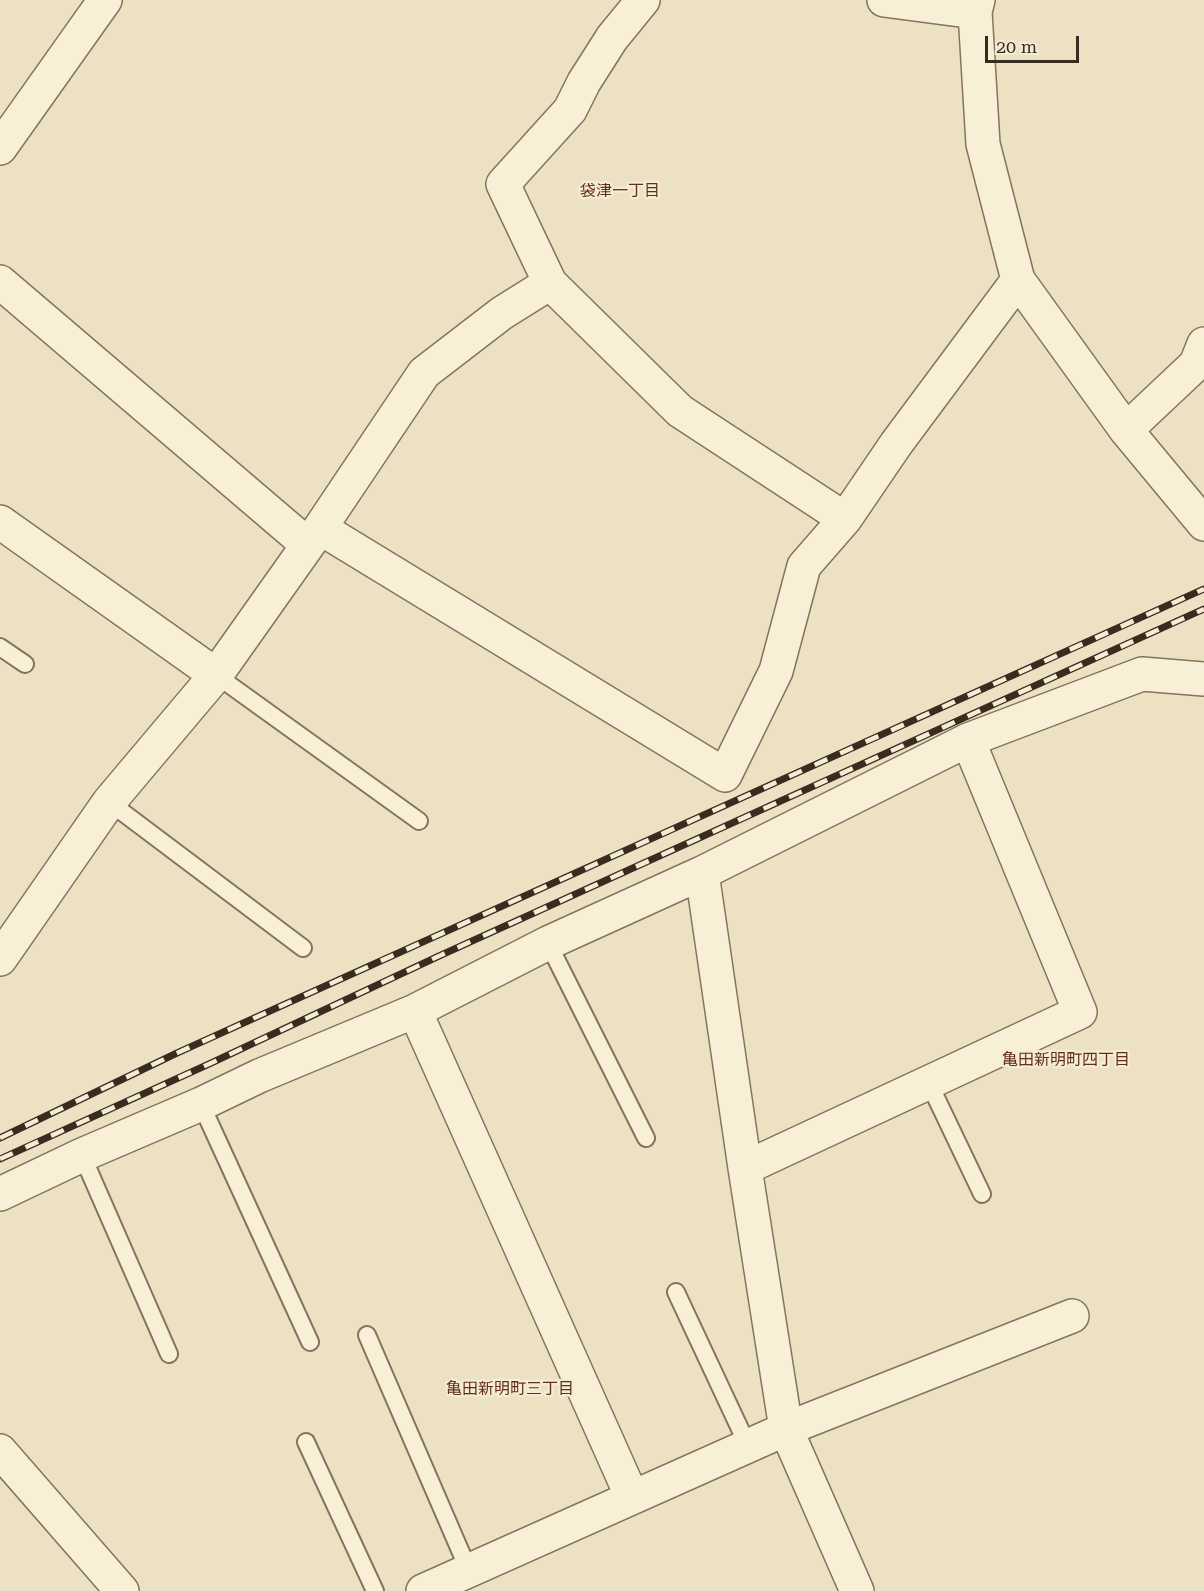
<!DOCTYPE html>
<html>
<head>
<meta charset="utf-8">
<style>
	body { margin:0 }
	#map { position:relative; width:1204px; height:1591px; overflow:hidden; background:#ede1c4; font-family:"Roboto Serif",serif }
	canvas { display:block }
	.scale { position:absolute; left:985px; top:36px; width:94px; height:27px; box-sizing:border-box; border:3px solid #382b1f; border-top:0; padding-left:8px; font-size:18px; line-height:21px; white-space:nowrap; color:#382b1f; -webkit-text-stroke:4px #f5ecd4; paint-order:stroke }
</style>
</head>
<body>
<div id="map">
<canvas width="1204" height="1591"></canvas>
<div class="scale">20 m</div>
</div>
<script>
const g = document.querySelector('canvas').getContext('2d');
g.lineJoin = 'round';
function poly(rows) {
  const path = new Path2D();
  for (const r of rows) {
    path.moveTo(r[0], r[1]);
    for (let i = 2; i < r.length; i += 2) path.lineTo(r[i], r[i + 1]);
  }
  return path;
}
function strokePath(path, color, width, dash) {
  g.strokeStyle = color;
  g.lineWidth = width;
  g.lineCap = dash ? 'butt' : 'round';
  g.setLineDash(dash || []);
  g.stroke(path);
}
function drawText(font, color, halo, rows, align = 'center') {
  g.font = font + ' "Roboto Serif","Noto Sans JP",serif';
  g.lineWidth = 4.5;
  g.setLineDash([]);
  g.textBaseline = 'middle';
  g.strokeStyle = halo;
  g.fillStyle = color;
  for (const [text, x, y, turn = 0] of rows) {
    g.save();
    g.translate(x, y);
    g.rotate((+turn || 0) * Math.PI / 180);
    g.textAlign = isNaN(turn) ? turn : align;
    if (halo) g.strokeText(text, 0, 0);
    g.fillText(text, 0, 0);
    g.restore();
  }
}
const service = poly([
	[0,647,25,664],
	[216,675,419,821],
	[109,802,303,948],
	[548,943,646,1138],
	[929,1083,982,1194],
	[201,1104,310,1342],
	[82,1155,169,1354],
	[676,1292,748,1446],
	[367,1335,469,1571],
	[306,1442,375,1591]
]);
const minor = poly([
	[884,0,975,12],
	[978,0,975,12,983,144,1018,280,1126,430,1204,524],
	[0,148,105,0],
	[0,282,308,545],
	[550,283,680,411,845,519],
	[1126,430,1196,364,1204,344],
	[0,522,216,675],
	[320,528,725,775,776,671,804,566,845,519,896,444,1018,280],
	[702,873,745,1168,786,1429,857,1591],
	[0,959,109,802,216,675,320,528,424,373,502,313,550,283,503,184,570,110,584,82,612,38,643,0],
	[415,1011,632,1497],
	[745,1168,1080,1012,968,740],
	[0,1194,82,1155,201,1104,259,1076,415,1011,548,943,702,873,968,740,1142,674,1204,679],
	[0,1451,122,1591],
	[423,1591,786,1429,1072,1316]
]);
const rail = poly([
	[0,1138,177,1053,1204,589],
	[0,1159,209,1064,439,956,1204,609]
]);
const neighbourhoodNames = [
	["袋津一丁目",620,191],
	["亀田新明町四丁目",1066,1060],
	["亀田新明町三丁目",510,1389]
];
strokePath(service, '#87735b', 20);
strokePath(minor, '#87735b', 36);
strokePath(service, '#f8efd7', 16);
strokePath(minor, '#f8efd7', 33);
strokePath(rail, '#382b1f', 7);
strokePath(rail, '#f5ecd4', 4.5, [14]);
drawText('16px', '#632e1f', '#f5ecd4', neighbourhoodNames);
</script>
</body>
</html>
